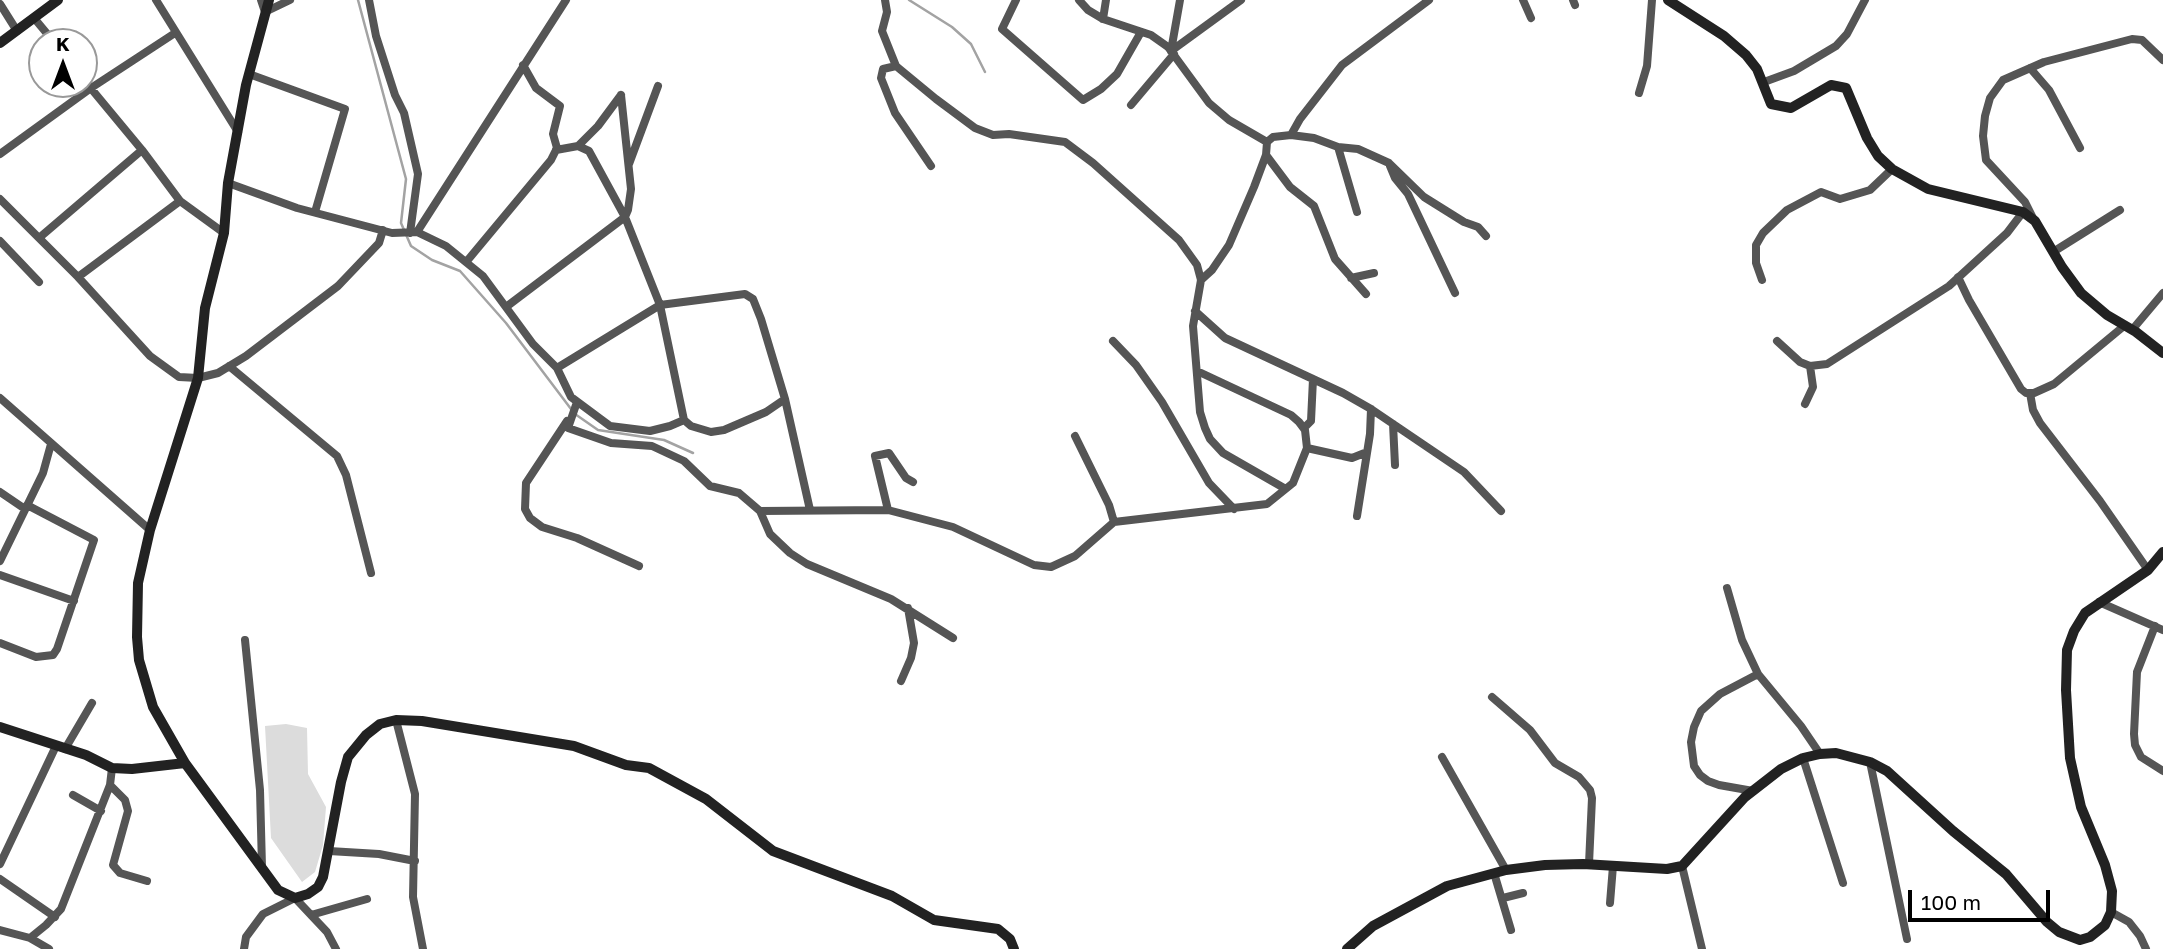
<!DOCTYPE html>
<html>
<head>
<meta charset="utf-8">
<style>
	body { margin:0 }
	#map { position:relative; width:2163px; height:949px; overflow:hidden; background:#fff; font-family:"Golos Text",sans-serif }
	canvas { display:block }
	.north { position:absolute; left:28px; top:28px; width:70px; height:70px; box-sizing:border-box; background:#fff; border:2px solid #999; border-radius:50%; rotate:0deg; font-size:19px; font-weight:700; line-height:28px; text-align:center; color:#000 }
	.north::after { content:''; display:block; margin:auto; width:24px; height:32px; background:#000; clip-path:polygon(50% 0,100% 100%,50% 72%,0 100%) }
	.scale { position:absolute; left:1908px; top:890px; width:142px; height:32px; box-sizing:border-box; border:4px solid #000; border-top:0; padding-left:9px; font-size:21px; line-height:24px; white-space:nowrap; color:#000; -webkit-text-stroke:5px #fff; paint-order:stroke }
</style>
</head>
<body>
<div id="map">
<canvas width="2163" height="949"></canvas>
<div class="north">K</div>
<div class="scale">100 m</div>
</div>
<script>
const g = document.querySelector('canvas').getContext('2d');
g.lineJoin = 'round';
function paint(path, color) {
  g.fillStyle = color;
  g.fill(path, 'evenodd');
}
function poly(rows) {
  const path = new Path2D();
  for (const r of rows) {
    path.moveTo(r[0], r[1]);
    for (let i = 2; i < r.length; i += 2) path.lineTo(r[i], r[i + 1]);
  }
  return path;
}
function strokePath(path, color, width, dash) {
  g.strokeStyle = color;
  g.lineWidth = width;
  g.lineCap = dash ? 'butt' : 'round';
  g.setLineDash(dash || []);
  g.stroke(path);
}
const green = poly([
	[286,724,307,728,308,774,326,807,323,845,315,872,302,882,271,838,265,726]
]);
const stream = poly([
	[358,0,406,179,401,223,411,246,432,260,460,271,506,323,571,409],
	[909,0,952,27,971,44,985,72],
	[575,414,598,430,664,440,693,453]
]);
const street = poly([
	[156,0,238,132],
	[261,0,265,12,290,0],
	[369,0,376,36,395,95,404,113,418,174,410,233],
	[885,0,887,12,882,31,896,66,936,99,975,128,993,135,1009,134,1065,142,1093,163,1179,240,1197,265,1201,280,1193,326,1200,412,1205,428,1210,439,1223,453,1284,488],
	[1016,0,1002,29,1083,100,1101,89,1117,74,1141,32],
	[1079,0,1088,10,1103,19,1151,35,1168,47,1209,103,1229,120,1267,142,1266,155,1254,187,1229,245,1212,270,1201,280],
	[1180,0,1171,51,1241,0],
	[1523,0,1531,18],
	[1573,0,1575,5],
	[0,4,17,31],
	[34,18,54,42],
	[1103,19,1106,0],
	[896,66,883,69,881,78,895,113,931,166],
	[2030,68,2049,90,2080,148],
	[249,74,345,109,315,212],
	[84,80,142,150,180,201,224,233],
	[1764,82,1794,71,1836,46,1847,34,1865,0],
	[1639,93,1647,66,1652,0],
	[1131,105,1174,54],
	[1291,135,1300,119,1342,65,1429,0],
	[1267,142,1273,137,1291,135,1314,138,1338,147,1358,149,1389,163,1424,197,1464,222,1478,227,1486,236],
	[578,146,598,126,621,95],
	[1338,147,1357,212],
	[556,150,578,146,589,151,625,217,660,305,684,420],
	[0,154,91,88,175,33],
	[1266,155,1290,187,1314,206,1335,259,1366,294],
	[629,164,658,86],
	[1390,166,1395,178,1408,194,1455,293],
	[228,183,297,208,392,233,417,232,446,246,483,276,533,344,557,368,571,397,610,426,650,431,670,426,684,420,691,426,711,432,724,430,766,412,785,399,761,319,753,299,745,294,660,305,557,368],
	[0,199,78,277,150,356,179,377,198,378,218,373,246,356,338,286,379,243,383,230],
	[2033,218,2025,202,1986,160,1983,136,1985,116,1990,98,2003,80,2044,62,2132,39,2142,40,2163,60],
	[417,232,566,0],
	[39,238,142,150],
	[0,241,39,282],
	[2053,252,2120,210],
	[467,261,551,160,557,148,553,134,560,106,536,88,523,65],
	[78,277,180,201],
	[1958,277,1969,300,2021,389,2026,393,2034,393,2054,384,2124,326],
	[1351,278,1374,273],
	[1762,280,1756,263,1756,245,1763,233,1787,210,1821,192,1840,199,1870,190,1892,169],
	[506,307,625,217,628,210,631,189,621,95],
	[1195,311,1225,338,1343,393,1371,409,1464,472,1501,511],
	[2132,330,2163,293],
	[1113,341,1136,365,1162,402,1209,483,1234,509],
	[1777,341,1800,362,1810,366,1827,364,1949,286,2007,233,2023,212],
	[229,366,337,456,346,475,371,573],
	[2030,393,2033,410,2040,423,2100,501,2148,570],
	[0,398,150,530],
	[785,399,810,510],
	[577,402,568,428,611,443,652,446,684,461,710,486,739,493,760,511,888,510,953,527,1034,565,1051,567,1075,556,1114,522,1267,504,1293,483,1307,448,1305,430,1299,422,1291,415,1197,371],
	[1805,404,1813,387,1810,366],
	[567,421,526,483,525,509,530,518,542,527,577,538,639,566],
	[1393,424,1395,465],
	[1304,428,1311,421,1313,379],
	[1075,436,1109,505,1114,522],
	[1307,448,1352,458,1367,452],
	[0,492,25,509],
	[888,510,875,456,889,453,906,478,913,482],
	[760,511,770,534,790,553,807,564,891,599,953,638],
	[1357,516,1370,434,1371,409],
	[0,561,43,473,51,444],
	[0,575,74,601],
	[1727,588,1742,640,1758,674,1801,726,1820,754],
	[2099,602,2163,630],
	[2155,626,2137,672,2134,734,2135,745,2141,757,2163,771],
	[245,640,260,790,262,867],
	[0,643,36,657,53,655,57,649,94,540,27,505],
	[901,681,911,658,914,643,908,608],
	[1492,697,1530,730,1555,763,1579,777,1590,790,1592,798,1589,864],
	[396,720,415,794,413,897,423,949],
	[65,749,92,703],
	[1442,757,1506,870],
	[1803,758,1843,883],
	[1870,762,1907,939],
	[110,785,125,800,128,811,113,865,120,873,147,881],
	[1753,791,1719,785,1708,781,1700,775,1694,766,1691,742,1694,727,1701,711,1720,694,1758,674],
	[73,795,101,811],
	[329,851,379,854,415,861],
	[0,864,56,746],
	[1682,866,1702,949],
	[1494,873,1511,930],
	[0,879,55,917],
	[1503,898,1523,893],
	[1610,903,1613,866],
	[2111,912,2129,922,2140,936,2146,949],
	[311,915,367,899],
	[0,930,30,938,49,949],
	[30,938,46,925,61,909,110,785,112,768],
	[244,949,246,937,263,914,295,898,327,932,336,949]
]);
const secondary = poly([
	[269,0,246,85,228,183,224,233,205,308,198,378,150,530,138,583,137,637,139,660,153,707,185,763,278,890,295,898,308,894,318,887,323,877,341,782,348,757,366,735,380,724,396,720,422,721,574,746,626,765,649,768,706,799,773,851,892,896,934,920,998,929,1010,939,1014,949],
	[1668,0,1724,36,1746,55,1757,69,1771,104,1791,108,1831,85,1846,88,1867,138,1878,156,1892,169,1928,189,2023,212,2035,221,2062,267,2081,293,2107,315,2136,332,2163,353],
	[0,43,58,0],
	[0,727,86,755,112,768,132,769,185,763],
	[1347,949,1373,926,1447,886,1506,870,1545,865,1583,864,1667,869,1682,866,1745,797,1781,769,1803,758,1820,754,1836,753,1870,762,1887,771,1953,831,2006,874,2047,922,2059,932,2080,940,2090,937,2105,925,2111,912,2112,891,2105,865,2081,807,2070,758,2066,690,2067,650,2074,631,2085,613,2148,570,2163,552]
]);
paint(green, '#dcdcdc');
strokePath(stream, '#a3a3a3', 2.5);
strokePath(street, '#555', 8);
strokePath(secondary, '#222', 10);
</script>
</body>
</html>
